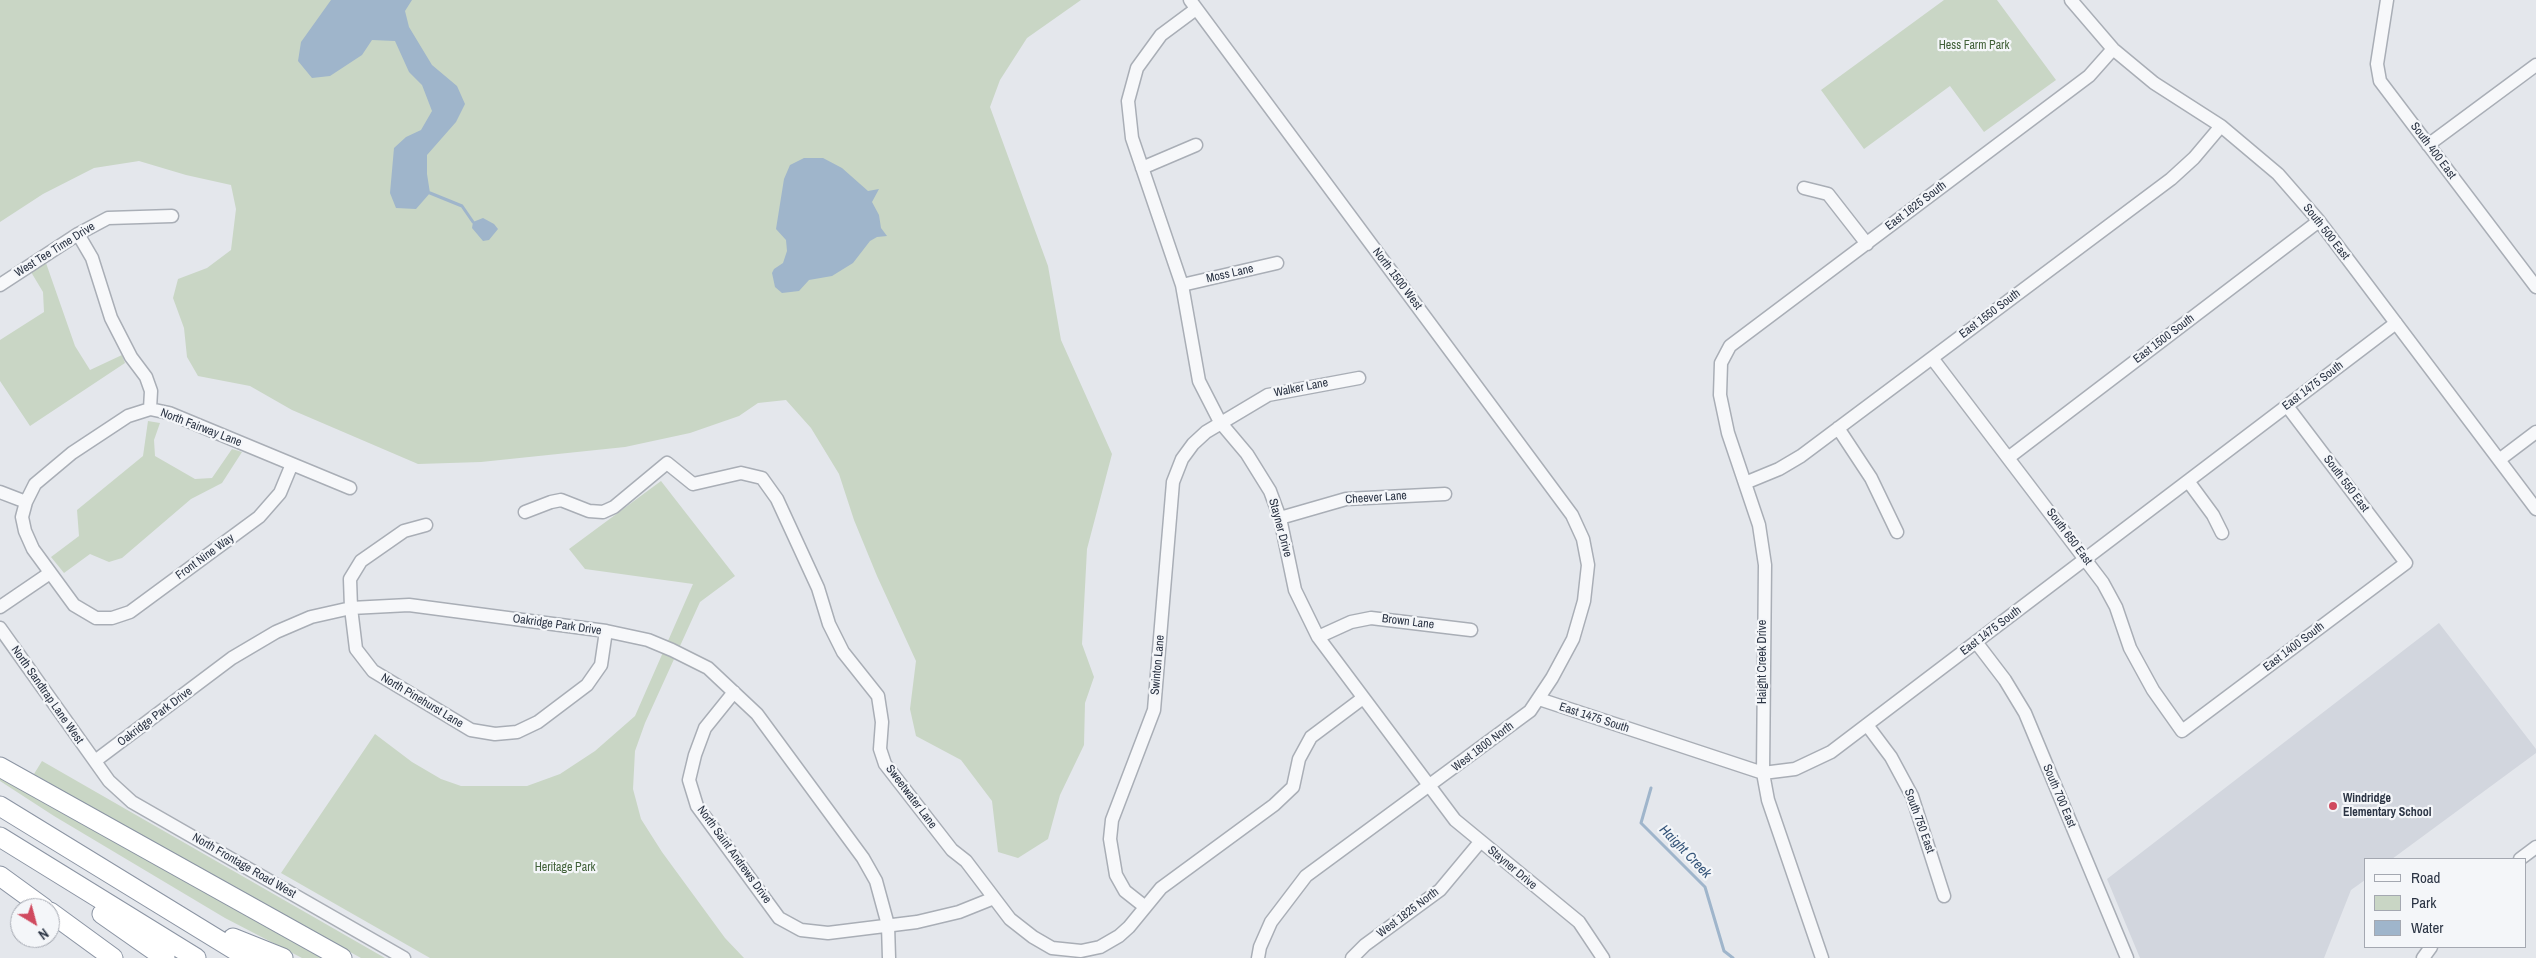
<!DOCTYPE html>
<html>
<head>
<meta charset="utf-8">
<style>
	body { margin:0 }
	#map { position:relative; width:2536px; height:958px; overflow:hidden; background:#e4e7ec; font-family:"Archivo Narrow",sans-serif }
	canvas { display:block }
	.legend { position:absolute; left:2364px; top:858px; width:162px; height:90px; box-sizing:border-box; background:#f4f6f9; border:1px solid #a4a8b1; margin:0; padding:6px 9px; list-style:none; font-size:15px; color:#2b3444 }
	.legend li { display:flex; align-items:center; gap:10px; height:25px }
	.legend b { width:25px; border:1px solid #a4a8b1 }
	.north { position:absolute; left:10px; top:898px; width:50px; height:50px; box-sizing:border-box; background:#f4f6f9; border:1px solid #a4a8b1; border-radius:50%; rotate:143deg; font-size:14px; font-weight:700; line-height:20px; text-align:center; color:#2b3444 }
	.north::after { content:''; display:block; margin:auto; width:18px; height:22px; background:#d04a5f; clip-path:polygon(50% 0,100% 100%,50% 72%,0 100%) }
</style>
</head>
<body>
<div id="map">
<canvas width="2536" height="958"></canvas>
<ul class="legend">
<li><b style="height:6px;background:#f7f8fa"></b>Road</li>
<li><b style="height:14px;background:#c9d6c5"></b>Park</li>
<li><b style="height:14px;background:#9fb5cb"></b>Water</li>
</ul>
<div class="north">N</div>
</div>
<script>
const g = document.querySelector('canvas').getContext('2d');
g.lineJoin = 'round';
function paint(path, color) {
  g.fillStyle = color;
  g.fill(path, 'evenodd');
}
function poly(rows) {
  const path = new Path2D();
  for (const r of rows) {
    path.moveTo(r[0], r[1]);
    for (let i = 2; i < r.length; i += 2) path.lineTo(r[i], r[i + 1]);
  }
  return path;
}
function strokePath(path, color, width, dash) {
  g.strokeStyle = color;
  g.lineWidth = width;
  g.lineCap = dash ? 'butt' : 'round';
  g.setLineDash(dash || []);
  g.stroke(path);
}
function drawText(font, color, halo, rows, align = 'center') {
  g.font = font + ' "Archivo Narrow",sans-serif';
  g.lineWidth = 4.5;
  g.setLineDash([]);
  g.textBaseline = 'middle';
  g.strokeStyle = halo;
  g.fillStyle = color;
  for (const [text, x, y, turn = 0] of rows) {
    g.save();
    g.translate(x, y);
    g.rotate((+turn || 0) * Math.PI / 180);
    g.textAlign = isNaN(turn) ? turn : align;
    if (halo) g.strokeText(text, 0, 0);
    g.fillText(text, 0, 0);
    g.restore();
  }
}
const built = poly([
	[2439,623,2536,749,2536,753,2392,859,2365,859,2365,880,2351,890,2324,958,2140,958,2107,879]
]);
const green = poly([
	[0,0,1081,0,1027,38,1000,80,990,107,1048,266,1061,340,1112,454,1087,549,1082,644,1094,677,1085,703,1084,745,1060,795,1048,839,1018,858,998,852,992,801,961,760,916,736,910,709,916,661,877,576,854,520,839,474,811,428,786,400,758,403,739,416,690,433,625,447,481,462,418,464,292,410,250,386,198,376,187,357,184,328,173,298,178,279,207,268,231,250,236,209,231,185,186,175,139,161,94,168,43,194,0,222],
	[1944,0,1997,0,2056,80,1984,132,1950,86,1864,149,1821,90],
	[46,263,75,346,90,370,122,355,125,363,30,426,0,381,0,340,44,312,43,292,31,272],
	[148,421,160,423,154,440,155,456,195,479,212,478,232,449,242,452,222,483,191,499,122,558,109,562,90,554,64,573,51,557,79,536,77,510,143,456],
	[661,481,735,576,700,602,645,723,635,751,633,789,641,819,662,852,725,938,744,958,430,958,281,873,375,734,412,762,441,779,461,786,527,786,560,774,595,751,635,716,693,584,585,569,569,549],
	[42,761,385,958,361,958,139,836,34,774],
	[0,777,329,958,302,958,225,918,54,816,0,781]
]);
const water = poly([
	[331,0,412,0,405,11,409,27,432,65,457,86,465,104,456,122,427,155,427,174,430,193,416,209,396,208,390,193,394,148,406,137,421,130,432,111,422,85,409,72,395,41,372,40,362,55,330,76,312,78,298,61,301,42],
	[804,158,823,158,842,168,868,191,879,189,872,202,879,215,881,228,887,236,877,237,870,241,853,263,832,276,809,280,799,291,782,293,775,287,772,273,774,269,783,263,787,251,786,240,776,229,784,179,790,165],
	[483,218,494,224,498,229,489,240,483,241,472,228,473,222]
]);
const stream = poly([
	[430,193,462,206,473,222],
	[1651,788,1641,823,1705,887,1724,951,1733,958]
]);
const minor = poly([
	[1190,0,1572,515,1583,539,1588,565,1584,601,1573,639,1552,678,1530,711,1306,876,1271,922,1260,947,1258,958],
	[2071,0,2113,49,2154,83,2221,126,2278,174,2319,221,2536,509],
	[2387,0,2377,64,2380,81,2536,287],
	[1196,9,1161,35,1137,68,1128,101,1132,138,1182,285,1199,381,1220,422,1247,454,1270,491,1280,518,1295,590,1318,637,1455,820,1579,922,1603,958],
	[2428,145,2536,65],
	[1142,168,1196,145],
	[1804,188,1828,194,1867,244],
	[78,234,92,258,111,318,131,357,146,377,151,391,150,409],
	[0,285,78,234,108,218,172,216],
	[1182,285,1277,263],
	[1932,358,2103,583,2116,607,2130,648,2153,690,2182,731,2406,563,2287,406],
	[1838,428,1871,478,1897,532],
	[2008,458,2319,221],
	[2499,460,2536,432],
	[292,464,280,493,259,517,130,612,112,618,96,618,74,605,33,549,25,531,22,517,26,502,35,484,72,453,128,416,150,409,169,413,292,464,350,488],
	[2188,481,2213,515,2222,533],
	[1745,483,1779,469,1801,456,1932,358,2171,179,2194,158,2221,126],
	[0,492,26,502],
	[525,512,551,502,561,500,589,511,603,512,614,507,667,463,693,484,741,473,762,478,777,499,818,588,829,624,843,652,878,696,882,722,880,749,885,764,952,850,966,861,1010,919,1033,937,1052,948,1081,951,1100,947,1119,936,1129,927,1161,888,1274,805,1293,787,1299,759,1311,737,1363,698],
	[1280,518,1346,499,1445,494],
	[426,525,404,531,361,561,350,579,351,608,356,649,373,671,471,730,495,734,517,732,538,722,587,685,601,665,606,631],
	[0,607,50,573],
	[0,628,109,781,132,802,404,958],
	[1318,637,1351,622,1371,618,1471,630],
	[1976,642,2005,680,2025,713,2127,958],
	[734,692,705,728,695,755,689,780,697,806,779,918,801,930,828,933,917,922,959,912,994,898],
	[1539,699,1763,773,1795,769,1831,752,2396,323],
	[1867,725,1891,757,1912,796,1944,896],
	[95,761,232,658,276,632,311,617,351,608,409,605,606,631,648,640,672,650,708,668,757,714,863,858,876,881,888,925,889,958],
	[2520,859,2536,847],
	[1144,906,1125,891,1116,875,1110,839,1112,820,1154,710,1173,482,1182,459,1193,444,1206,432,1268,395,1359,378],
	[1352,958,1365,945,1440,890,1480,842],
	[1822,958,1768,800,1763,773,1765,565,1759,525,1728,433,1720,395,1721,363,1730,346,2089,76,2113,49],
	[2423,958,2431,947]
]);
const highway = poly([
	[0,767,342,958],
	[0,806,248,958],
	[0,837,196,958],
	[0,876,44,908],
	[50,912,113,958],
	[102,914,165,958],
	[233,938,283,958]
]);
const markers = [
	[2333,806,5,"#d04a5f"]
];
const parkNames = [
	["Hess Farm Park",1974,46],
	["Heritage Park",565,868]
];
const streetNames = [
	["South 400 East",2433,151,53],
	["East 1625 South",1916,206,-37],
	["South 500 East",2326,232,52],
	["West Tee Time Drive",55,250,-32],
	["Moss Lane",1230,274,-13],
	["North 1500 West",1397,279,53],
	["East 1550 South",1990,314,-37],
	["East 1500 South",2164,339,-37],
	["East 1475 South",2313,386,-37],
	["Walker Lane",1301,388,-11],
	["North Fairway Lane",201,428,21],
	["South 550 East",2346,484,53],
	["Cheever Lane",1376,498,-4],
	["Stayner Drive",1280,528,75],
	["South 650 East",2069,537,53],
	["Front Nine Way",205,557,-36],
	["Brown Lane",1408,622,7],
	["Oakridge Park Drive",557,625,8],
	["East 1475 South",1991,631,-37],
	["East 1400 South",2294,647,-37],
	["Haight Creek Drive",1763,662,-90],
	["Swinton Lane",1158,665,-85],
	["North Sandtrap Lane West",47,695,55],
	["North Pinehurst Lane",422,701,31],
	["Oakridge Park Drive",155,717,-37],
	["East 1475 South",1594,718,18],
	["West 1800 North",1483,747,-37],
	["South 700 East",2059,796,67],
	["Sweetwater Lane",911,797,53],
	["South 750 East",1919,821,70],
	["North Saint Andrews Drive",734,855,54],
	["North Frontage Road West",244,866,30],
	["Stayner Drive",1512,868,40],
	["West 1825 North",1408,913,-37]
];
const poiNames = [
	["Windridge",2343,799],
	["Elementary School",2343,813]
];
const waterNames = [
	["Haight Creek",1685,852,46]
];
paint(built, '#d2d6de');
paint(green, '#c9d6c5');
paint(water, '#9fb5cb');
strokePath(stream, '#9fb5cb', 3);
strokePath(minor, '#a9aeb6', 15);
strokePath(highway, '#8b94a3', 21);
strokePath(minor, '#f7f8fa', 12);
strokePath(highway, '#fff', 19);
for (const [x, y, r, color] of markers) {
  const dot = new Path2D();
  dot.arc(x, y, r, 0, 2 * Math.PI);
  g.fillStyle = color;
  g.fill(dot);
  strokePath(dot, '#f4f6f9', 2);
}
drawText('12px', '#406038', '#f4f6f9', parkNames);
drawText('12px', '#2b3444', '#f4f6f9', streetNames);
drawText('bold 12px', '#2b3444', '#f4f6f9', poiNames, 'left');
drawText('italic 14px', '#345479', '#f4f6f9', waterNames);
</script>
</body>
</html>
